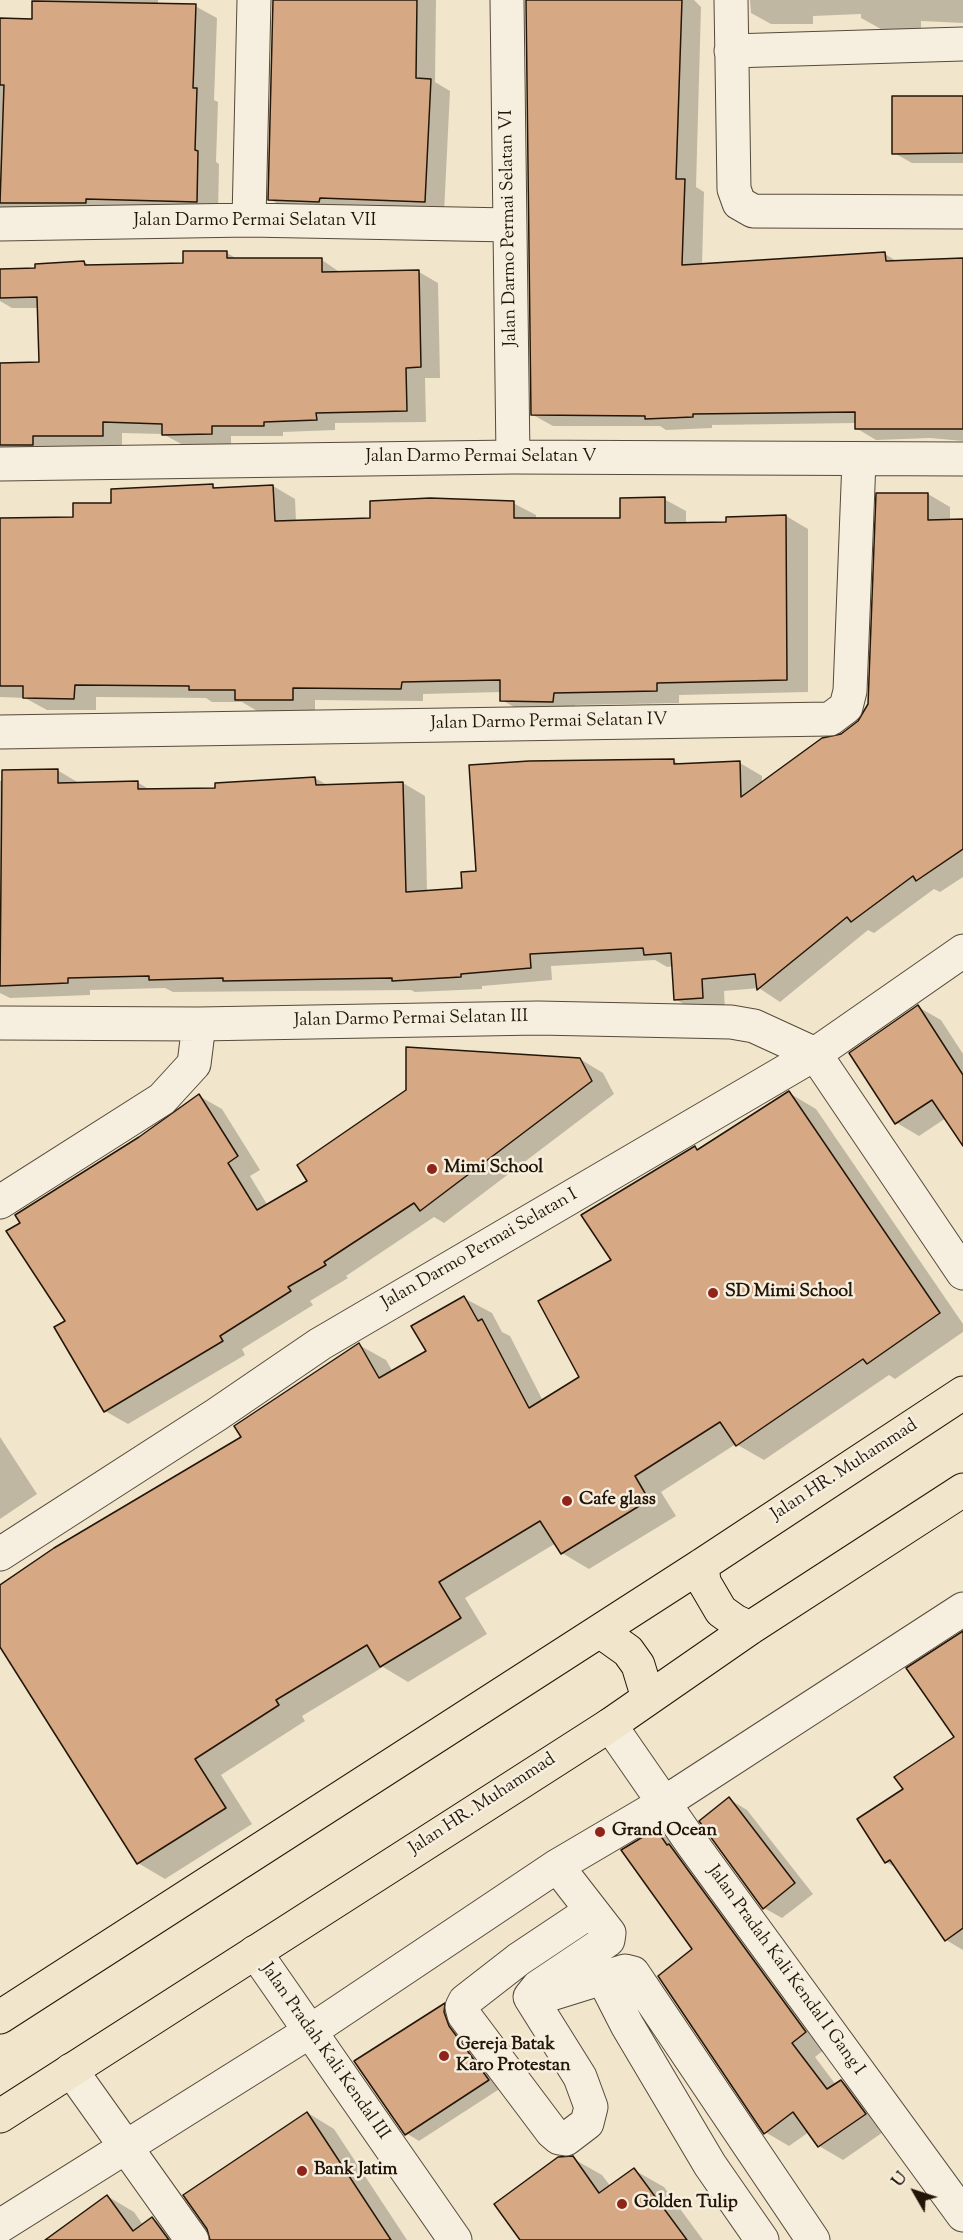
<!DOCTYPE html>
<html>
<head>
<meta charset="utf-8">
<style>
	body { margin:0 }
	#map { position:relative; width:963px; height:2240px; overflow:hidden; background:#f1e5cc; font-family:"Sorts Mill Goudy",serif }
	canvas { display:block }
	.north { position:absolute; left:885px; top:2162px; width:60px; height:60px; -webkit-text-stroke:4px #f6eede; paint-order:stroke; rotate:309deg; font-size:16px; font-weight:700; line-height:24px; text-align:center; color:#231608 }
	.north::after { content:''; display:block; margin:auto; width:21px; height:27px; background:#231608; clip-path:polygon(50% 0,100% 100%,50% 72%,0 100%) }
</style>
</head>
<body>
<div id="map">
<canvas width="963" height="2240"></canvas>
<div class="north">U</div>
</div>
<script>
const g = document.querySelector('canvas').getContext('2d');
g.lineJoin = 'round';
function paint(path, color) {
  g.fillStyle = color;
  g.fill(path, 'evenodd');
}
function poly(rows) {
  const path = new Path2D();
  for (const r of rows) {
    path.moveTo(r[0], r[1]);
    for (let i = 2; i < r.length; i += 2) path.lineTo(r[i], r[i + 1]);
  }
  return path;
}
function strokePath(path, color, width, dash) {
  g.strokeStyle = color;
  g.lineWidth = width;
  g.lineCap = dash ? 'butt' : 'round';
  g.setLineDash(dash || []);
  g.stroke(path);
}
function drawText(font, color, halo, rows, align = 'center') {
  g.font = font + ' "Sorts Mill Goudy",serif';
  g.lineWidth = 5;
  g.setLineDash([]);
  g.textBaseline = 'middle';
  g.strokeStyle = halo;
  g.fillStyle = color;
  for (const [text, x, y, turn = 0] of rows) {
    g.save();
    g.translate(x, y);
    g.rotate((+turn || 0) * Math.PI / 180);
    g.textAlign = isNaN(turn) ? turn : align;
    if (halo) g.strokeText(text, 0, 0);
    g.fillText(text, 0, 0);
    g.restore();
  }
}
const shadow = poly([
	[34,0,158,0,158,5,195,6,217,18,214,100,218,102,216,162,219,164,218,213,22,214,10,207,0,207,0,19,33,20],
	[274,0,436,0,435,82,450,91,444,213,289,211,270,199],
	[527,0,694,0,701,7,696,187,704,192,702,265,885,254,898,262,963,260,963,441,930,438,876,440,856,428,856,423,712,425,712,428,666,430,660,426,553,426,533,415],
	[750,0,963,0,963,23,921,21,921,30,881,29,861,18,861,14,813,16,813,24,771,24,751,13],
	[963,98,963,163,912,163,894,153],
	[227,253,239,260,322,260,341,273,419,272,438,283,440,378,425,378,426,422,335,423,335,430,283,432,283,436,231,436,231,444,183,445,163,434,122,433,122,446,52,447,52,455,0,467,0,364,41,364,39,308,12,308,0,301,0,271,37,270,84,262,92,267,184,265],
	[213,486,218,489,273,486,295,499,296,522,372,519,513,503,536,515,536,519,621,519,664,499,686,511,686,524,728,523,786,516,808,529,808,692,679,695,679,703,575,705,575,714,524,713,502,700,502,692,423,694,423,701,315,700,315,712,259,712,242,702,212,702,206,698,96,697,96,710,47,710,25,698,0,697,0,519,74,518,113,505],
	[928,494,950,507,950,521,963,521,963,877,940,892,934,889,874,933,868,930,780,1002,759,988,724,991,725,1010,698,1012,675,999,673,966,667,967,655,960,551,966,552,980,482,986,482,989,415,992,411,990,173,992,165,988,90,990,90,995,10,998,0,993,0,781,57,770,79,783,137,782,152,791,216,790,315,778,329,786,403,783,425,796,427,892,464,890,477,872,674,761,681,765,740,763,762,776,762,783,858,723,870,705],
	[918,1007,941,1020,963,1054,963,1143,946,1118,919,1136,897,1123,851,1053],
	[580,1059,603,1073,614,1094,444,1223,434,1217,346,1276,348,1278,310,1301,313,1305,242,1349,245,1355,128,1424,105,1411,67,1321,140,1138,199,1096,222,1109,260,1170,250,1176,268,1206],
	[789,1093,816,1109,963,1324,963,1332,895,1379,889,1375,764,1460,736,1444,661,1492,676,1516,589,1569,562,1553,556,1543,465,1598,487,1634,408,1682,383,1667,302,1716,305,1721,221,1775,252,1824,165,1879,138,1863,0,1644,0,1586,243,1438,359,1345,386,1360,393,1372,428,1352,464,1298,492,1313,502,1332,510,1336,543,1401,581,1378,613,1261,695,1148,699,1151],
	[0,1437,37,1494,0,1519],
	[963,1633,963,1950,946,1940,898,1869,886,1862,905,1790,957,1737],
	[729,1799,747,1810,813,1894,782,1918,764,1908],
	[656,1831,680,1845,829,2046,815,2057,836,2085,841,2081,865,2095,889,2128,843,2160,819,2146,809,2132,789,2146,765,2132,694,1950],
	[445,2004,457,2012,501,2088,419,2141,406,2133],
	[308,2113,334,2129,407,2240,212,2240,185,2195],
	[572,2158,602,2175,611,2187,634,2170,664,2187,703,2240,522,2240],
	[107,2196,134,2212,143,2225,152,2218,179,2234,184,2240,66,2240]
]);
const building = poly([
	[273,0,417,0,416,78,431,79,425,202,320,198,319,202,268,200,273,0],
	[526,0,682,0,676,179,685,179,682,265,885,252,886,261,963,258,963,429,855,429,855,412,693,414,693,417,645,419,645,416,531,415,526,0],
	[32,1,196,4,193,88,197,88,195,150,198,151,197,202,86,199,86,203,0,203,4,85,0,85,0,18,32,19,32,1],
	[892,96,963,96,963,153,892,154,892,96],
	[183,251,227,251,227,258,322,258,322,272,419,270,421,367,406,368,407,411,316,413,317,420,264,422,264,426,212,426,212,434,162,435,162,424,103,422,103,436,33,436,33,445,0,445,0,363,39,362,37,297,0,298,0,269,35,268,35,264,84,261,85,265,183,263,183,251],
	[213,484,213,488,273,485,275,521,370,518,370,501,430,498,514,501,514,518,620,518,620,498,665,497,665,523,726,522,726,517,786,515,787,680,657,683,657,691,554,693,553,702,500,701,500,680,402,682,401,689,293,688,293,700,235,700,235,690,189,690,189,686,75,685,74,699,23,698,23,686,0,686,0,518,73,517,73,503,111,503,111,489,213,484],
	[876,493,928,493,928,520,963,519,963,849,916,881,913,876,851,922,847,917,757,990,755,974,702,979,703,998,674,1000,671,953,644,955,643,948,530,954,531,968,461,974,461,977,392,981,392,978,223,981,223,978,149,980,149,976,68,978,68,983,0,986,2,770,58,769,58,783,138,781,138,789,215,788,215,783,315,777,316,785,403,782,406,892,462,888,461,872,476,871,469,765,529,761,674,759,674,764,740,761,741,797,822,738,841,734,858,721,868,704,876,493],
	[918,1005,963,1075,963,1146,932,1100,895,1124,849,1053,918,1005],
	[406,1047,580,1058,592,1081,420,1211,414,1203,324,1262,326,1265,288,1287,291,1291,220,1336,223,1341,104,1412,54,1327,65,1321,6,1231,20,1223,15,1215,139,1137,199,1094,238,1156,228,1163,257,1210,307,1181,297,1165,406,1090,406,1047],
	[789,1091,940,1313,867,1364,863,1359,736,1446,720,1422,635,1476,649,1500,561,1554,540,1521,439,1582,461,1618,380,1667,367,1645,276,1700,279,1705,195,1759,226,1808,137,1864,0,1647,0,1585,54,1548,241,1437,234,1426,359,1343,379,1378,426,1351,411,1326,464,1296,478,1321,482,1319,529,1408,579,1377,538,1301,611,1260,581,1215,695,1146,697,1150,789,1091],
	[963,1631,963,1928,945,1941,890,1860,885,1863,857,1819,903,1789,894,1777,954,1737,906,1668,963,1631],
	[729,1797,795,1883,763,1909,699,1821,729,1797],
	[656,1829,667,1845,669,1844,806,2032,792,2043,827,2089,841,2080,866,2114,818,2147,793,2112,764,2134,658,1976,692,1949,621,1850,656,1829],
	[445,2003,444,2012,449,2026,489,2080,405,2135,354,2061,445,2003],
	[307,2112,391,2240,210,2240,207,2229,183,2195,307,2112],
	[573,2156,599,2193,634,2168,687,2240,520,2240,494,2204,558,2157,573,2156],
	[107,2195,133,2231,152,2217,169,2240,45,2240,107,2195]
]);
const minor = poly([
	[507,0,513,457],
	[731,0,734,189,739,203,753,211,963,212],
	[731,51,963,44],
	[249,220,254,0],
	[0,224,249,220,510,225],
	[0,464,513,457,963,459],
	[0,732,830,719,846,707,850,691,859,460],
	[0,1023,199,1024,538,1018,731,1022,754,1026,815,1054,963,1273],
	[0,1202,162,1099,194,1064,199,1024],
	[0,1554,216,1415,320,1344,815,1054,963,951],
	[610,1725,693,1845,963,2215],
	[557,1866,609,1933,608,1940,538,1987,530,1997,580,2077,591,2107,587,2123,566,2139,559,2138,552,2132,464,2015,462,2007,465,2001,519,1959,591,1911],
	[255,1952,455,2240],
	[603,1978,627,2025,710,2165,762,2240],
	[543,1991,551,1994,625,1971,633,1973,813,2240],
	[71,2070,192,2240],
	[0,2226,309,2032,557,1866,664,1803,963,1609]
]);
const major = poly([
	[702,1565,704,1582,721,1611,735,1621,750,1628],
	[600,1631,628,1651,638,1665,648,1698],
	[0,2017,702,1565,963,1393],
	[0,2116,610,1725,750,1628,963,1490]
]);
const markers = [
	[432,1169,6,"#8f2418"],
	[713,1293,6,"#8f2418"],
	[567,1501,6,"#8f2418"],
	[600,1832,6,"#8f2418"],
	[444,2056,6,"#8f2418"],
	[302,2171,6,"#8f2418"],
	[622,2204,6,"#8f2418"]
];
const streetNames = [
	["Jalan Darmo Permai Selatan VII",255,222],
	["Jalan Darmo Permai Selatan VI",510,228,-91],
	["Jalan Darmo Permai Selatan V",481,458],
	["Jalan Darmo Permai Selatan IV",549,723,-1],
	["Jalan Darmo Permai Selatan III",411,1020,-1],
	["Jalan Darmo Permai Selatan I",480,1250,-30],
	["Jalan HR. Muhammad",845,1471,-33],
	["Jalan HR. Muhammad",483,1805,-33],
	["Jalan Pradah Kali Kendal I Gang I",785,1971,54],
	["Jalan Pradah Kali Kendal III",324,2052,55]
];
const poiNames = [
	["Mimi School",444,1169],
	["SD Mimi School",725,1293],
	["Cafe glass",579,1501],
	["Grand Ocean",612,1832],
	["Gereja Batak",456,2046],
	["Karo Protestan",456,2067],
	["Bank Jatim",314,2171],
	["Golden Tulip",634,2204]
];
paint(shadow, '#0003');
paint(building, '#d7a884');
strokePath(building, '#231608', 1.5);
strokePath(minor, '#564a39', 35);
strokePath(major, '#231608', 35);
strokePath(minor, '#f6eede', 33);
strokePath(major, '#f1e5cc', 33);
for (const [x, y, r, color] of markers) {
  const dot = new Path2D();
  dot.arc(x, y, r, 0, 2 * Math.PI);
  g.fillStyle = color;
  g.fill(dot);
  strokePath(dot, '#f6eede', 2);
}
drawText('18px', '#231608', '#f6eede', streetNames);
drawText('bold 18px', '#231608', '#f6eede', poiNames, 'left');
</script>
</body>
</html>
